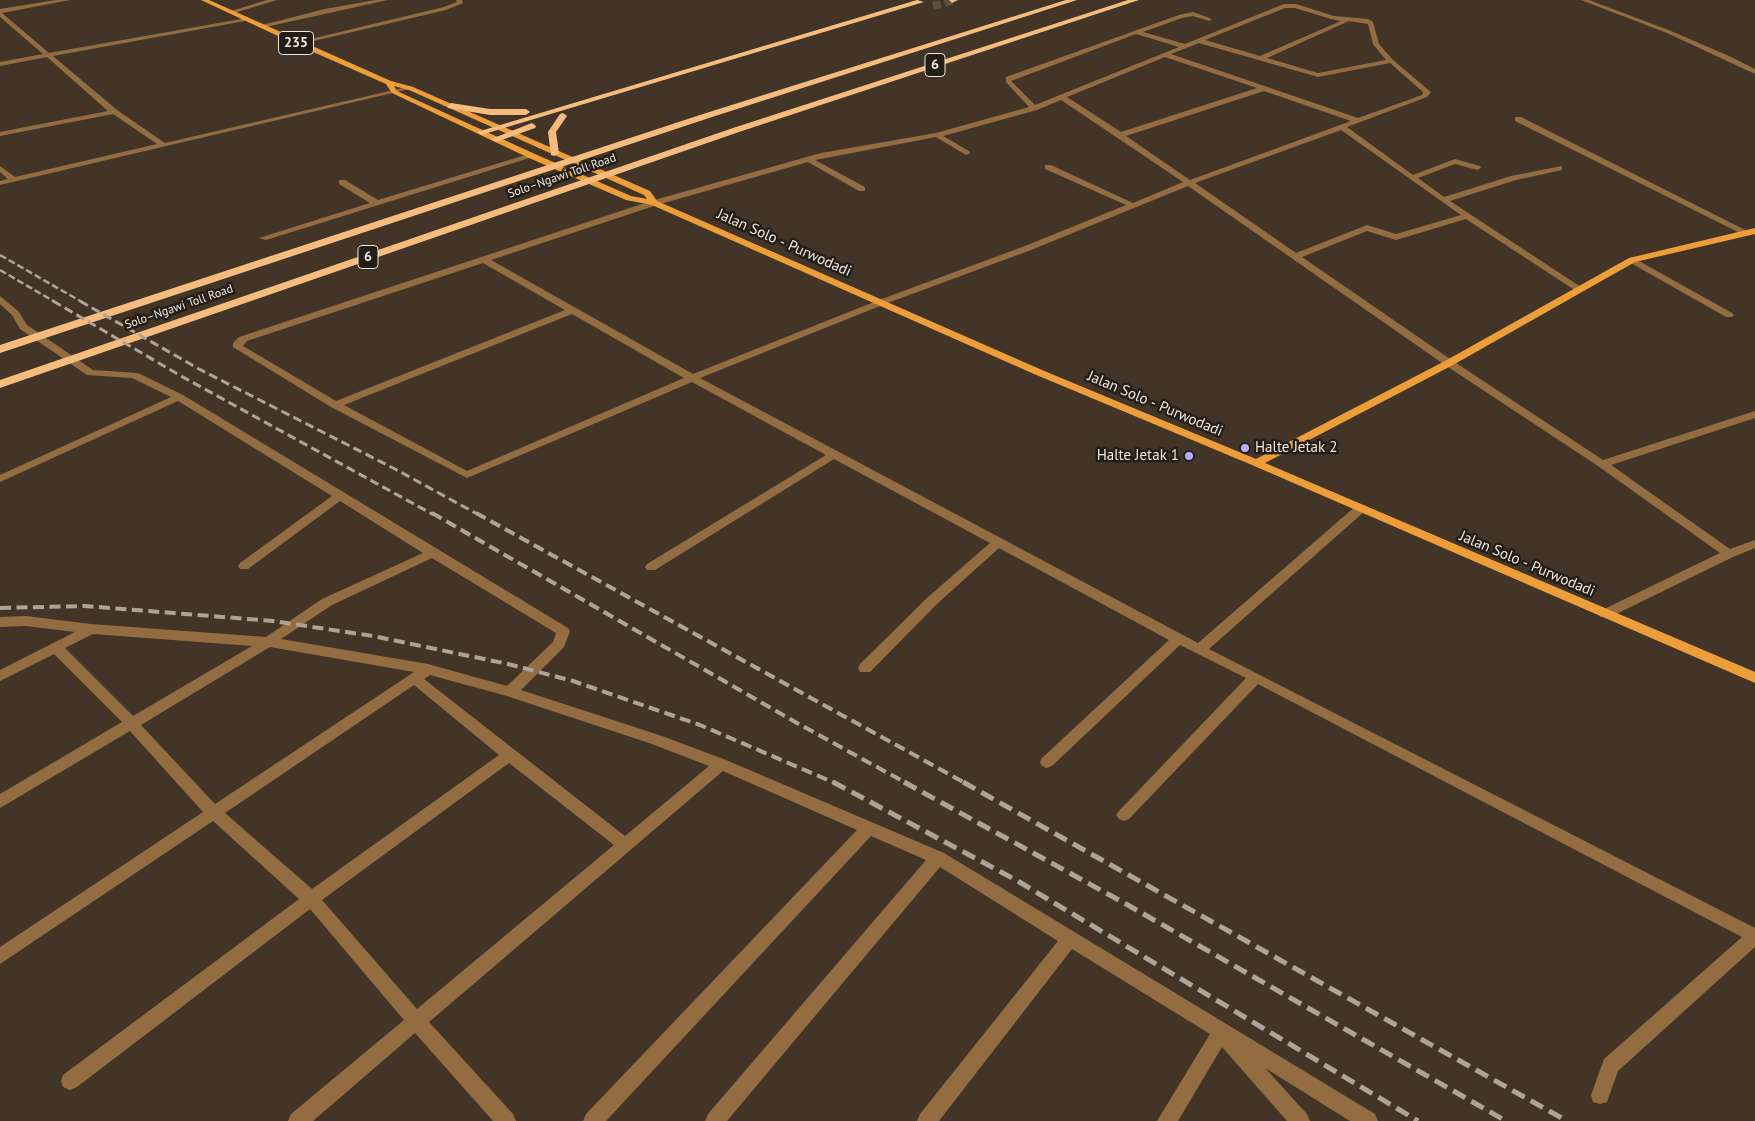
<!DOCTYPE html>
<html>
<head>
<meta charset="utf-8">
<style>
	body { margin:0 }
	canvas { display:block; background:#423527 }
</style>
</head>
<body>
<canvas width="1755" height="1121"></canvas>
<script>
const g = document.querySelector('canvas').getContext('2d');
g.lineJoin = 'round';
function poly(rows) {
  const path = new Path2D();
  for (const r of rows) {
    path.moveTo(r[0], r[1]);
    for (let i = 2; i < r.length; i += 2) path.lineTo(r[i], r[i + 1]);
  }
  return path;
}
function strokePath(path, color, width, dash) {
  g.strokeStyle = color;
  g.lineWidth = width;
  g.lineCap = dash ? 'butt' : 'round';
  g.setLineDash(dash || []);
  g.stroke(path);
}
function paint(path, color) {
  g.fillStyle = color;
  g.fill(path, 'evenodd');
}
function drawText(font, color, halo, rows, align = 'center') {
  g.font = font + ' "PT Sans",sans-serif';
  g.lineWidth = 5;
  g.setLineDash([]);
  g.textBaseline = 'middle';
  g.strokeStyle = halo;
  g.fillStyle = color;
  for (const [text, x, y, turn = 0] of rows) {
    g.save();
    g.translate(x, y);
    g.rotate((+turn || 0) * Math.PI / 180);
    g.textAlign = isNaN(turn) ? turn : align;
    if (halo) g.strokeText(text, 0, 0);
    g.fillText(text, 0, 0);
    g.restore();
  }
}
const highwayTunnel = poly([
	[933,6,952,1]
]);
const minor = poly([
	[56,0,70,0,2,13,49,53,247,18,245,21,53,56,117,110,165,143,411,86,414,88,0,185,0,181,8,179,0,172,0,166,15,177,157,144,113,114,0,136,0,132,108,111,47,57,0,66,0,62,43,54,0,17,0,9,56,0],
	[267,0,277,0,231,14,228,12,267,0],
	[375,0,388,0,261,28,258,26,325,9,375,0],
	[456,0,462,0,463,3,446,10,297,45,294,43,444,7,457,2,456,0],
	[1581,0,1589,0,1671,31,1729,56,1755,69,1755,74,1667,33,1581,0],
	[1284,4,1296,4,1334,16,1368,19,1373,22,1379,44,1393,60,1431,92,1427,97,1347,127,1413,175,1455,159,1480,166,1481,168,1477,170,1455,164,1418,178,1444,197,1511,176,1562,166,1562,170,1516,180,1450,201,1584,289,1579,292,1576,291,1466,219,1396,240,1367,231,1302,257,1453,361,1603,460,1755,411,1755,418,1611,465,1730,549,1755,540,1755,548,1733,557,1610,617,1600,617,1598,614,1600,611,1720,553,1598,466,1445,365,1188,186,1031,250,885,304,700,378,1198,643,1357,505,1365,505,1367,508,1365,511,1209,649,1755,928,1755,947,1618,1071,1607,1102,1600,1104,1593,1102,1591,1095,1604,1059,1742,937,1258,684,1129,819,1124,821,1119,819,1116,815,1119,811,1246,678,1180,645,1052,766,1047,768,1042,766,1040,762,1042,758,1169,640,999,548,938,603,870,672,860,672,858,668,860,664,928,597,990,543,834,459,655,570,647,570,645,567,647,564,826,455,692,382,467,478,331,407,233,347,233,343,239,337,651,201,821,153,936,133,1029,107,1006,82,1006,77,1179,15,1193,12,1212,19,1209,21,1193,16,1182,18,1143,32,1185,44,1284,4],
	[1285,8,1295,8,1331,19,1341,21,1260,56,1205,40,1285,8],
	[1349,21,1368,24,1373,44,1386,60,1318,73,1267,58,1349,21],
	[1136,34,1179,47,1035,105,1011,81,1136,34],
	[1199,43,1318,77,1390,63,1423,92,1422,95,1358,118,1171,54,1199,43],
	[1165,57,1257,88,1121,132,1067,97,1165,57],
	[1264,91,1351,121,1190,180,1126,136,1264,91],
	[1061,100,1183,182,1133,203,1051,165,1045,165,1045,169,1126,205,1025,246,879,300,693,374,491,260,657,205,808,162,859,191,865,191,865,187,815,160,936,137,966,155,970,153,969,151,943,136,1037,110,1061,100],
	[1341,130,1461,215,1396,234,1367,225,1296,253,1195,183,1341,130],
	[483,263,565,310,336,401,243,346,247,341,483,263],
	[572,314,684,378,467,471,344,405,572,314],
	[1515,117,1521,117,1751,233,1744,235,1515,121,1515,117],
	[529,154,536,156,266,240,259,238,370,203,339,184,339,180,345,180,378,200,529,154],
	[1632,257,1732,313,1734,315,1732,317,1726,317,1629,262,1628,260,1632,257],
	[0,296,19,312,27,325,93,370,138,373,183,395,568,628,570,631,564,647,521,690,662,736,726,760,944,853,1375,1114,1378,1121,1350,1121,1265,1068,1307,1114,1310,1121,1287,1121,1222,1047,1178,1121,1157,1121,1210,1034,1072,949,939,1121,917,1121,920,1114,1058,941,940,867,727,1121,705,1121,708,1114,926,860,871,836,606,1121,583,1121,586,1114,857,830,723,771,429,1022,513,1114,516,1121,493,1121,415,1033,313,1121,288,1121,291,1114,404,1020,310,909,77,1087,70,1090,63,1087,61,1081,63,1075,299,899,213,821,0,964,0,947,203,812,130,731,0,808,0,794,122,722,54,654,0,681,0,670,75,632,26,626,0,627,0,617,26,616,91,624,266,637,322,599,423,553,340,501,248,569,240,569,238,566,240,563,332,496,178,401,0,482,0,475,171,397,132,378,87,375,20,329,12,315,0,304,0,296],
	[432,558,556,633,553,642,507,686,428,664,281,639,332,605,432,558],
	[93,634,252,646,133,716,65,648,93,634],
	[270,647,414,672,215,804,141,725,270,647],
	[430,675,507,696,652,744,709,766,625,836,424,679,430,675],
	[414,685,499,755,312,889,225,813,414,685],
	[509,763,614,845,417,1009,322,900,509,763]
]);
const major = poly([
	[201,0,209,0,391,81,413,87,650,191,657,201,1042,370,1256,459,1445,361,1629,258,1755,228,1755,234,1635,262,1453,365,1265,463,1755,672,1755,683,1252,465,1034,374,652,205,626,200,529,158,392,93,386,84,295,44,201,0],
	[394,86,409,90,644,195,647,199,631,196,535,154,397,91,394,86]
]);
const highway = poly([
	[917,0,924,2,484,134,481,135,477,132,917,0],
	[949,0,958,0,952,3,949,0],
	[1066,0,1077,0,709,118,0,353,0,345,703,114,1066,0],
	[1128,0,1139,0,739,132,0,388,0,380,733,128,1128,0],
	[451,103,490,109,526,109,530,112,526,115,490,115,448,108,447,106,451,103],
	[563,113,567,116,556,132,559,153,554,156,551,155,548,132,560,114,563,113],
	[532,123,536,126,535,128,499,141,496,142,491,139,532,123]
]);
const railFar3 = poly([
	[0,255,82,302],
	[0,270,55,302]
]);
const railFar2 = poly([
	[53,301,181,376,434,515],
	[80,301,199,369,395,469,479,515]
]);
const railFar1 = poly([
	[432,513,797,723,906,783],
	[476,513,965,783],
	[0,608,85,606,273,621,373,636,508,664,573,681,700,725,835,783]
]);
const rail = poly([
	[833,782,1016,880,1418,1121],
	[904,782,1126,904,1506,1121],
	[963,782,1567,1121]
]);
const markers = [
	[1245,448,5,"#bbaaf6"],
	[1189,456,5,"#bbaaf6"]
];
const farStreetnames = [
	["Solo–Ngawi Toll Road",562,176,-19],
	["Solo–Ngawi Toll Road",179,307,-19]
];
const shields = [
	[296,43,35],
	[935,65,20],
	[368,257,20]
];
const shieldNames = [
	["235",296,43],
	["6",935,65],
	["6",368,257]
];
const streetNames = [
	["Jalan Solo - Purwodadi",784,243,24],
	["Jalan Solo - Purwodadi",1155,404,23],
	["Jalan Solo - Purwodadi",1527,564,23]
];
const poiNames = [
	["Halte Jetak 2",1255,448],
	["Halte Jetak 1",1179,456,"right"]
];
strokePath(highwayTunnel, '#5c5042', 8, [8, 4]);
paint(minor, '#936c41');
paint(major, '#ed9d39');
paint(highway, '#f6bc7e');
strokePath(railFar3, '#ada398', 2.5, [7, 3]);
strokePath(railFar2, '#ada398', 3, [9, 4.5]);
strokePath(railFar1, '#ada398', 4, [11, 5.5]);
strokePath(rail, '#ada398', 5, [14, 7]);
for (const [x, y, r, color] of markers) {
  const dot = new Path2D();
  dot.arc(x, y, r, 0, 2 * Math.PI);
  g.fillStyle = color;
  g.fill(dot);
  strokePath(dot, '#241e18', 2);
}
drawText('12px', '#f0e7de', '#241e18', farStreetnames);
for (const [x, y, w] of shields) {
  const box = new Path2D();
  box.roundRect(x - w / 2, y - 11.5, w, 23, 4);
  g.fillStyle = '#241e18';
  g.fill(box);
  strokePath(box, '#f0e7de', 1);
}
drawText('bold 14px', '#f0e7de', null, shieldNames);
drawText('15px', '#f0e7de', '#241e18', streetNames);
drawText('15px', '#f0e7de', '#241e18', poiNames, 'left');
</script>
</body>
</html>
